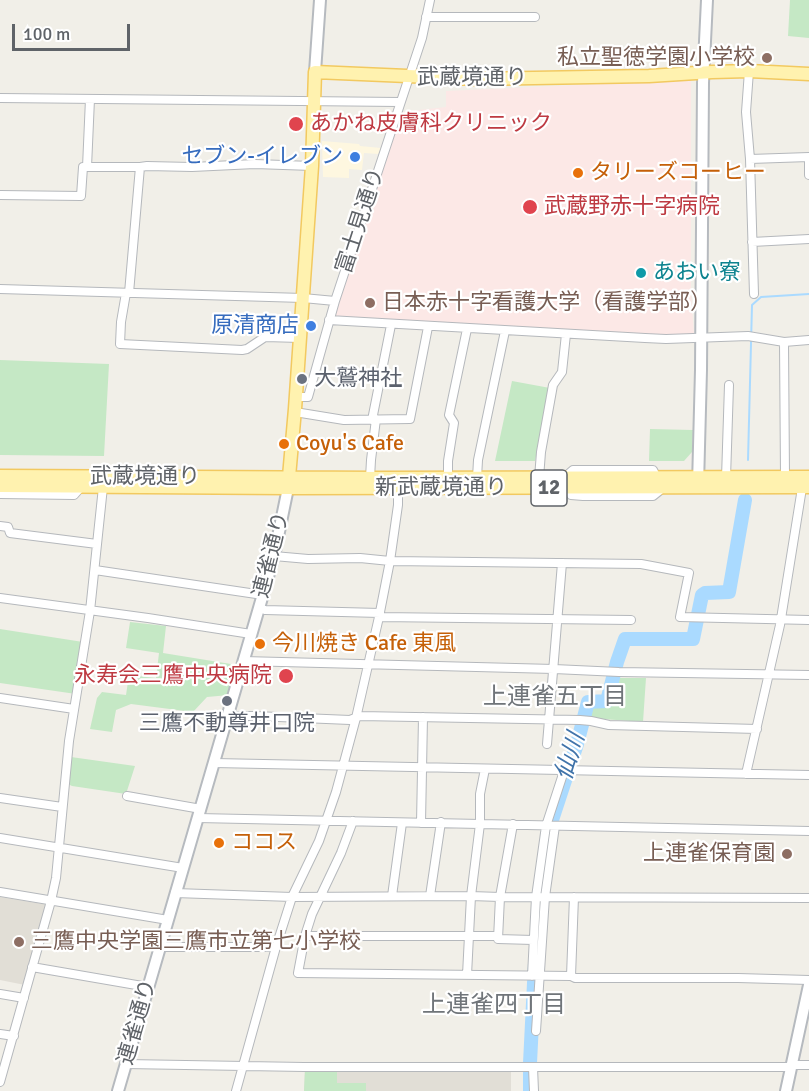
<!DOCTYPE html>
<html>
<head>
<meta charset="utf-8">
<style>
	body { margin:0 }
	#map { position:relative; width:809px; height:1091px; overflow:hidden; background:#f1efe8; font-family:Signika,sans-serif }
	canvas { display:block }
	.scale { position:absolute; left:12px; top:24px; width:118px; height:27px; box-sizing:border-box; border:3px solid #5f6368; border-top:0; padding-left:8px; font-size:18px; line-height:21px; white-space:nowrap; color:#5f6368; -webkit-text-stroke:4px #fff; paint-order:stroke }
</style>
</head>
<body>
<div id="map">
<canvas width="809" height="1091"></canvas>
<div class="scale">100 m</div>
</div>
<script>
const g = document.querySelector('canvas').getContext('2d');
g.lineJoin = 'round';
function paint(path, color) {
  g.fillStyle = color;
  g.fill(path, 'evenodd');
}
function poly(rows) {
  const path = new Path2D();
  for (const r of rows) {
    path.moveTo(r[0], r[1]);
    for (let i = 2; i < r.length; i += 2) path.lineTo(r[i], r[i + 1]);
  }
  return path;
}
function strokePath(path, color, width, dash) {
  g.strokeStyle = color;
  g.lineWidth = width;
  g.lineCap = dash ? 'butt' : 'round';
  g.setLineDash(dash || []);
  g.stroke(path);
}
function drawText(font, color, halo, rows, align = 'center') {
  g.font = font + ' Signika,"Noto Sans JP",sans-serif';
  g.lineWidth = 4.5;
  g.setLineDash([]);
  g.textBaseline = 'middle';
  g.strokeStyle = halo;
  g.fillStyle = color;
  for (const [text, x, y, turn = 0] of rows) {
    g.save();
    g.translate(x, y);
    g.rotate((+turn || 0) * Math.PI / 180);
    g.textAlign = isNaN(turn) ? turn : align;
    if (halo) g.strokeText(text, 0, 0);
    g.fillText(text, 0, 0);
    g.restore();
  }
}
const commercial = poly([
	[322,141,359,144,360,146,381,148,378,154,364,153,362,170,349,169,349,178,323,177]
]);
const education = poly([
	[0,897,49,905,25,985,0,980],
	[511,1068,511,1091,304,1091,305,1069]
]);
const medical = poly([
	[691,80,691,294,694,335,643,335,333,317,401,112,446,107,446,91]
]);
const green = poly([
	[790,0,809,0,809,38,788,36],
	[0,360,109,364,104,456,0,455],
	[512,381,550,388,535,461,495,461],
	[650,429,693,430,692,452,684,461,649,461],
	[130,622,166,626,163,653,237,665,229,695,207,697,193,712,131,704,116,710,112,732,90,729,97,698,102,692,126,695,129,675,156,678,159,653,126,648],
	[0,629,83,642,76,694,0,683],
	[619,678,646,678,643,722,589,718,594,702,611,702],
	[71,757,135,766,126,794,72,786,68,784],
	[305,1069,337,1069,337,1083,366,1083,366,1091,304,1091]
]);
const stream = poly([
	[748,460,752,305,761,297,809,294]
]);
const river = poly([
	[547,839,549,829,577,744,588,702,607,701,617,662,625,639,693,639,702,595,705,593,729,592,745,500],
	[530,1091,530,1063,535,963]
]);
const street = poly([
	[426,17,535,17],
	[749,71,746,112,750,159,754,294],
	[0,98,400,102],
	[809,157,809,175],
	[750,159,809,157],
	[87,167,90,99],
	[0,195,81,196,83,167,140,167,147,166,192,167,255,164,312,166],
	[752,242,809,239],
	[0,289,303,298,335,301],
	[126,293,121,322,120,344,242,350,247,349,265,337,300,338],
	[129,293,140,167],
	[329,320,645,338,666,339,748,336,784,342,809,340],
	[784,342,785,477],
	[296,397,308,397,335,301,422,38,430,0],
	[295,412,344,420,410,419,428,327],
	[372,420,391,325],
	[565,477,573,470,653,470,657,478],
	[370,478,371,460,376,419],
	[448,478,448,461,454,423,449,415,467,329],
	[477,478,478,460,505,331],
	[539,478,541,452,553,385,562,372,566,334],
	[726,478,729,385],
	[567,488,571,495,583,496,653,496,663,488],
	[0,494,74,495,81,487],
	[0,526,8,527,10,533,97,544],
	[274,556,308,559,360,558,390,561,641,564,689,573,680,617,809,620],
	[95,570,263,595],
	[0,598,148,618,251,634],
	[259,608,265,610,380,613],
	[379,617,631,620],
	[243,661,554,669,619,672,809,675],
	[0,698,74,709],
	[227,716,255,716,350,720,360,716,580,720,591,721,609,725,757,729],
	[547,744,562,563],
	[214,763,809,775],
	[746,774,780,625,802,488],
	[127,796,201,809],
	[0,798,62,807],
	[198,818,809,831],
	[353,821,341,853,312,914,305,936,298,973,571,976,575,978,738,978,809,980],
	[421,823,423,717],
	[513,824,500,897,498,939,533,940],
	[0,838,183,868],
	[0,892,168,920],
	[175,893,292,897,471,896,500,897,809,898],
	[392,896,402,823],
	[430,896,441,822],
	[305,936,498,936],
	[159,947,276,947],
	[32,967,148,987],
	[467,975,471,896,480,824,480,794,485,769],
	[532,976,536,897,546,826,564,771],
	[571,976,574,897],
	[0,994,24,998],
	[536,1031,545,897,555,826],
	[0,1034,14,1036],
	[126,1064,304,1067,791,1067],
	[792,1065,809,1065],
	[533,1067,534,1091],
	[0,1082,51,901,56,878,69,741,90,611,103,487],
	[236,1091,276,947,292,897,319,841,336,792,356,718,379,617,390,561,398,505,398,488]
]);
const secondary = poly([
	[315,72,320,0],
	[698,485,701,370,703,83,707,0],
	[118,1091,259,608,274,556,288,488],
	[786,1091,809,985]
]);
const primary = poly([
	[0,476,380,478,809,477],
	[0,486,288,488,809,487],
	[288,488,295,409,312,166,315,72,476,79,649,76,712,72,749,71,809,74]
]);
const markers = [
	[767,58,6,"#8d6e63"],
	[296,124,8,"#e0444e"],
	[355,157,6,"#3f7fe0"],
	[578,173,6,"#e8710a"],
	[530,207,8,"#e0444e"],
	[641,273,6,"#0f9aa8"],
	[370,303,6,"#8d6e63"],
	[311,326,6,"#3f7fe0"],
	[302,379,6,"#6b7280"],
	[284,444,6,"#e8710a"],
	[260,644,6,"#e8710a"],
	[286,676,8,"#e0444e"],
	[227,701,6,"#6b7280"],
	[219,843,6,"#e8710a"],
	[787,854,6,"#8d6e63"],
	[19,942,6,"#8d6e63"]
];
const shields = [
	[549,488,36]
];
const shieldNames = [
	["12",549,488]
];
const educationNames = [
	["私立聖徳学園小学校",755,58],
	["日本赤十字看護大学（看護学部）",382,303,"left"],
	["上連雀保育園",775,854],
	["三鷹中央学園三鷹市立第七小学校",31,942,"left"]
];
const streetNames = [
	["武蔵境通り",472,78],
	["富士見通り",361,221,-72],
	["武蔵境通り",145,477],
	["新武蔵境通り",441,488],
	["連雀通り",272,555,-76],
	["連雀通り",138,1022,-74]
];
const healthNames = [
	["あかね皮膚科クリニック",310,124],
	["武蔵野赤十字病院",544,207],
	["永寿会三鷹中央病院",272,676,"right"]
];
const shopNames = [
	["セブン-イレブン",343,157],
	["原清商店",299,326]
];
const foodNames = [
	["タリーズコーヒー",590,173],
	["Coyu's Cafe",296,444],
	["今川焼き Cafe 東風",272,644],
	["ココス",231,843]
];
const cultureNames = [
	["あおい寮",653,273]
];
const worshipNames = [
	["大鷲神社",314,379],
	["三鷹不動尊井口院",227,724,"center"]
];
const neighbourhoodNames = [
	["上連雀五丁目",555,698],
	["上連雀四丁目",494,1006]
];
const waterNames = [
	["仙川",571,757,-73]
];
paint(commercial, '#fef7e0');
paint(education, '#e1ded6');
paint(medical, '#fce8e6');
paint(green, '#c5e8c5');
strokePath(stream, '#aadaff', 2);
strokePath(river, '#aadaff', 14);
strokePath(street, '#b5b8bc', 10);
strokePath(secondary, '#b6babf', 14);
strokePath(primary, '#f2c960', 15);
strokePath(street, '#fff', 8);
strokePath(secondary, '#fff', 10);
strokePath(primary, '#fff2af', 12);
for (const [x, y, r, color] of markers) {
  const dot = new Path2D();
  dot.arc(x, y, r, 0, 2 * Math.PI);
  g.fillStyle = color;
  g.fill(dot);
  strokePath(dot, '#fff', 2);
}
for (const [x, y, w] of shields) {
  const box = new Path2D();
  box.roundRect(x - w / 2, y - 18, w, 36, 4.5);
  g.fillStyle = '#fff';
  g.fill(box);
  strokePath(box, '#5f6368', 1.5);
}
drawText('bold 21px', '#5f6368', null, shieldNames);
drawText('22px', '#785e54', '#fff', educationNames, 'right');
drawText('22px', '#5f6368', '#fff', streetNames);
drawText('22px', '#be3a42', '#fff', healthNames, 'left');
drawText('22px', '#366cbe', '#fff', shopNames, 'right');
drawText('22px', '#c56008', '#fff', foodNames, 'left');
drawText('22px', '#0d838f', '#fff', cultureNames, 'left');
drawText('22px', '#5b616d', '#fff', worshipNames, 'left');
drawText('24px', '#70757a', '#fff', neighbourhoodNames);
drawText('italic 24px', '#4174aa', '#fff', waterNames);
</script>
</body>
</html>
